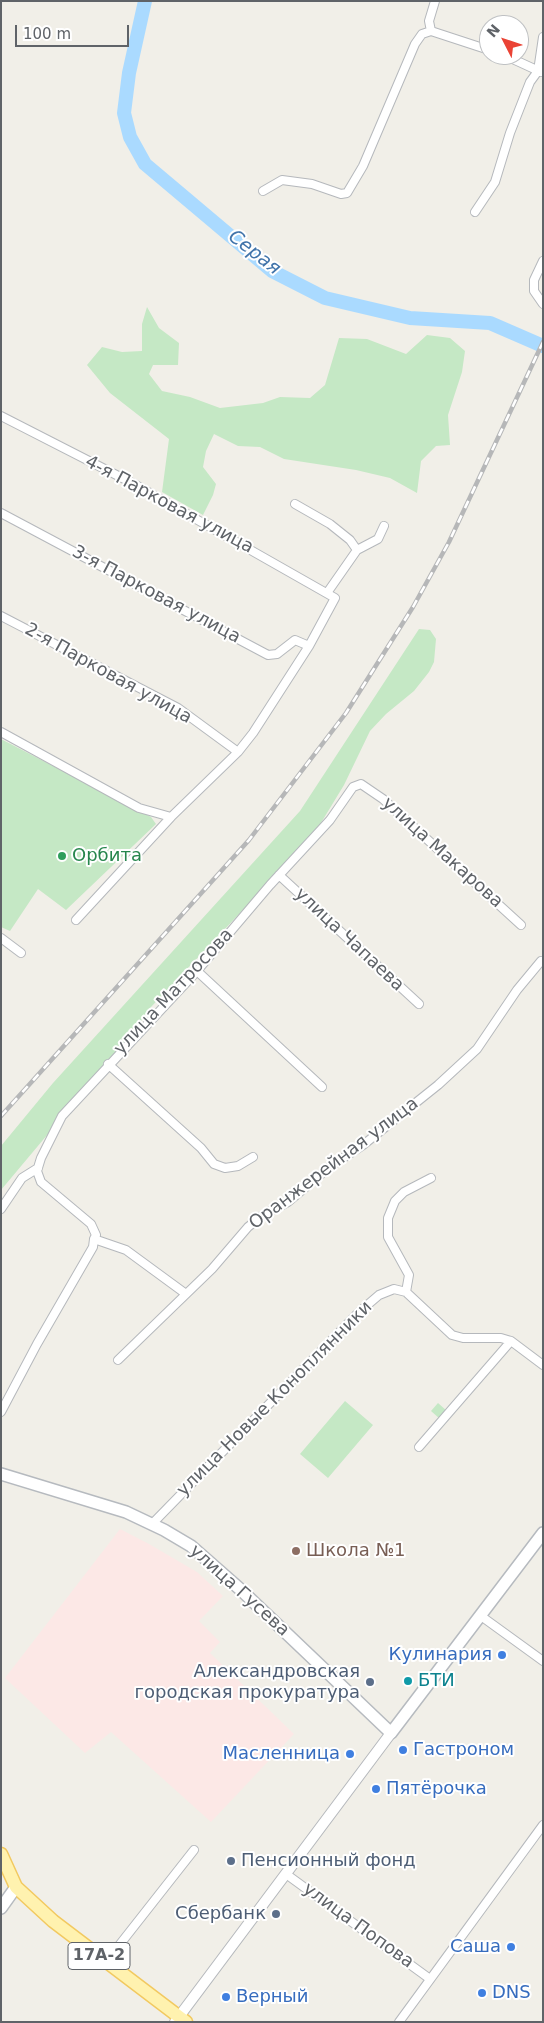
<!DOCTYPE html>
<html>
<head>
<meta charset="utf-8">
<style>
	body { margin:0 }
	#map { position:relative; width:544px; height:2023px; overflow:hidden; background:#f1efe8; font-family:"DejaVu Sans",sans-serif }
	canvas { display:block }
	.frame { position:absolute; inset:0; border:2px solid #5f6368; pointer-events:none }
	.north { position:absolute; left:479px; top:15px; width:50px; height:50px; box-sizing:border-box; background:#fff; border:1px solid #bfc1c3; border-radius:50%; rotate:311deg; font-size:14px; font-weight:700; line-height:20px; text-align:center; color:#5f6368 }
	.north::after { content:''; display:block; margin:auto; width:18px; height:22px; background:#ea4335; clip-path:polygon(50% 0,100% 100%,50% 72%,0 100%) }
	.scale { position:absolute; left:15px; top:25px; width:114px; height:22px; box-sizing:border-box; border:2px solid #5f6368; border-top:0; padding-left:6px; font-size:15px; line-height:18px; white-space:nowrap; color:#5f6368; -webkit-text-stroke:4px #fff; paint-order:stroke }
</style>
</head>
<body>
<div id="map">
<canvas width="544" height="2023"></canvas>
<div class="frame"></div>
<div class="north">N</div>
<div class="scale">100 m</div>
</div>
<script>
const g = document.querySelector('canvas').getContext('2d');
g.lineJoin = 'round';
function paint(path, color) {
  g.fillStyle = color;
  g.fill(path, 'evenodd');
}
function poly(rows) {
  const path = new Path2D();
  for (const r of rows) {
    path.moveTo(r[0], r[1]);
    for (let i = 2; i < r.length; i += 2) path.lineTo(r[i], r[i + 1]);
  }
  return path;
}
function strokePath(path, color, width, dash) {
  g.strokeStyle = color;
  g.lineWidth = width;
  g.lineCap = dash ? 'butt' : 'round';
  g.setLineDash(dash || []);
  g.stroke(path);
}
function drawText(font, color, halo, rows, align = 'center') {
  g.font = font + ' "DejaVu Sans",sans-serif';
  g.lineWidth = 4;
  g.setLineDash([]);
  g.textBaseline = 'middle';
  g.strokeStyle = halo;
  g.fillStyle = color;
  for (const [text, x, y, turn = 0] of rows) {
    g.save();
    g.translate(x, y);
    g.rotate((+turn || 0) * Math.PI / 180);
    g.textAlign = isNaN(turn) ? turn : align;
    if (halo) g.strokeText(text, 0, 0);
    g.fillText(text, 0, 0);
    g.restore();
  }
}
const medical = poly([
	[120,1529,149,1544,197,1572,223,1596,199,1621,220,1642,210,1653,294,1734,211,1822,111,1732,85,1753,5,1678]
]);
const green = poly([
	[147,307,159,328,179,343,178,365,153,365,149,374,162,391,190,397,220,408,263,403,280,397,310,398,325,385,339,338,367,339,406,354,427,335,450,338,465,351,462,372,448,415,450,445,436,446,421,461,417,493,390,478,356,470,284,459,260,447,238,446,214,434,206,451,203,467,216,484,213,495,203,515,162,492,169,439,110,393,87,365,102,347,122,352,142,351,142,324],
	[419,629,430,630,436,639,434,662,429,672,414,691,386,714,370,731,344,785,313,836,151,1007,131,1035,1,1190,1,1146,53,1083,300,811],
	[1,739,151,817,156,824,66,910,38,889,10,931,1,927],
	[345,1401,373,1425,328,1478,300,1454],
	[438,1403,447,1411,440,1419,431,1411]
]);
const river = poly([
	[145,1,129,73,124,113,130,137,145,164,272,271,325,298,410,318,490,323,543,346]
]);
const minor = poly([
	[431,31,489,50],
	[504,55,541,72],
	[263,191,282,180,312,184,341,194,347,193,363,166,415,44,422,34,431,31,429,21,435,1],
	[475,212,495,182,510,133,530,82,538,71,543,37],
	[543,261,534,280,534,291,543,304],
	[1,416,136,485,335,598,309,646,253,733,238,752,171,817,76,920],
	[295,504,330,524,350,540,357,550],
	[1,513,268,655,277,654,295,640,309,646],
	[327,593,357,550,378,539,384,526],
	[1,616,178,708,238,752],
	[1,732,139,808,171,817],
	[279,875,419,1004],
	[1,938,21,953],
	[197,971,322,1087],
	[108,1064,201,1148,214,1164,225,1168,238,1166,253,1157],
	[1,1209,22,1178,38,1168],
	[406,1292,409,1275,388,1237,388,1218,395,1201,404,1192,431,1178],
	[186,1294,126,1250,94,1239,96,1235,91,1224,41,1182,37,1171,41,1158,62,1116,197,971,270,885,330,820,353,787,361,784,383,799,521,925],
	[118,1360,212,1269,248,1227,263,1215,288,1202,331,1166,363,1145,438,1085,477,1049,517,990,541,961],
	[1,1412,37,1344,93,1247,94,1239],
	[419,1447,511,1341],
	[152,1524,358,1313,379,1295,394,1289,406,1292,452,1335,463,1338,501,1338,511,1341,543,1365],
	[481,1616,543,1661],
	[286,1874,430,1979],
	[106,1962,194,1850],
	[399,2022,543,1825]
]);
const tertiary = poly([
	[175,2022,391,1733]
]);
const secondary = poly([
	[1,1474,126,1512,164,1530,191,1546,241,1590,391,1733,543,1533],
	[1,1908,16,1887]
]);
const primary = poly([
	[1,1854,16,1887,53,1921,186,2022]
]);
const rail = poly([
	[1,1116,249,840,346,713,413,607,449,542,543,342]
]);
const markers = [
	[62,856,5,"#2e9e5b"],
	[296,1551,5,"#8d6e63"],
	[502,1655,5,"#3f7fe0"],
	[408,1681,5,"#0f9aa8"],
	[370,1682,5,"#5c6f8a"],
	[403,1750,5,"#3f7fe0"],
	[350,1754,5,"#3f7fe0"],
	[376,1789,5,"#3f7fe0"],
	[231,1861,5,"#5c6f8a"],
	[276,1914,5,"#5c6f8a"],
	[511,1947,5,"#3f7fe0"],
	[482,1993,5,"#3f7fe0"],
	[226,1997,5,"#3f7fe0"]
];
const shields = [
	[99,1956,62]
];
const shieldNames = [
	["17А-2",99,1956]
];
const streetNames = [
	["4-я Парковая улица",169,505,28],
	["3-я Парковая улица",156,595,28],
	["2-я Парковая улица",108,674,29],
	["улица Макарова",442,853,42],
	["улица Чапаева",349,940,43],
	["улица Матросова",174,992,-47],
	["Оранжерейная улица",334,1164,-37],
	["улица Новые Коноплянники",275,1399,-45],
	["улица Гусева",239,1591,42],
	["улица Попова",358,1926,36]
];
const leisureNames = [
	["Орбита",72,856]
];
const educationNames = [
	["Школа №1",306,1551]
];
const shopNames = [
	["Кулинария",492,1655,"right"],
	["Гастроном",413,1750],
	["Масленница",340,1754,"right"],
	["Пятёрочка",386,1789],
	["Саша",501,1947,"right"],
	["DNS",492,1993],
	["Верный",236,1997]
];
const serviceNames = [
	["Александровская",360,1672],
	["городская прокуратура",360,1693],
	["Пенсионный фонд",241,1861,"left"],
	["Сбербанк",266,1914]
];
const cultureNames = [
	["БТИ",418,1681]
];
const waterNames = [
	["Серая",254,253,38]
];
paint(medical, '#fce8e6');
paint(green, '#c5e8c5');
strokePath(river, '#aadaff', 14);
strokePath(minor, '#b5b8bc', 10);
strokePath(tertiary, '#b5b8bc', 12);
strokePath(secondary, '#b6babf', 14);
strokePath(primary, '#f2c960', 15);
strokePath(minor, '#fff', 8);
strokePath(tertiary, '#fff', 10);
strokePath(secondary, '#fff', 11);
strokePath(primary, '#fff2af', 12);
strokePath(rail, '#b6b7b8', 4.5);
strokePath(rail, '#fff', 2.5, [8]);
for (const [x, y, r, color] of markers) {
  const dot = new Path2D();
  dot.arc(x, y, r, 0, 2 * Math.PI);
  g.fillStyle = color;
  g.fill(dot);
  strokePath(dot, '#fff', 2);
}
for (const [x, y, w] of shields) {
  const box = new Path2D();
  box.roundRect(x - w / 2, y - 13.5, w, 27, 4);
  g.fillStyle = '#fff';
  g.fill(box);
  strokePath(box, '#5f6368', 1);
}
drawText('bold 16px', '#5f6368', null, shieldNames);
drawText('18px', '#5f6368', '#fff', streetNames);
drawText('18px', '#27864d', '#fff', leisureNames, 'left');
drawText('18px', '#785e54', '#fff', educationNames, 'left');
drawText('18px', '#366cbe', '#fff', shopNames, 'left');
drawText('18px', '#4e5e75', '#fff', serviceNames, 'right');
drawText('18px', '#0d838f', '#fff', cultureNames, 'left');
drawText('italic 19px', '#4174aa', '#fff', waterNames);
</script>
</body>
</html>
